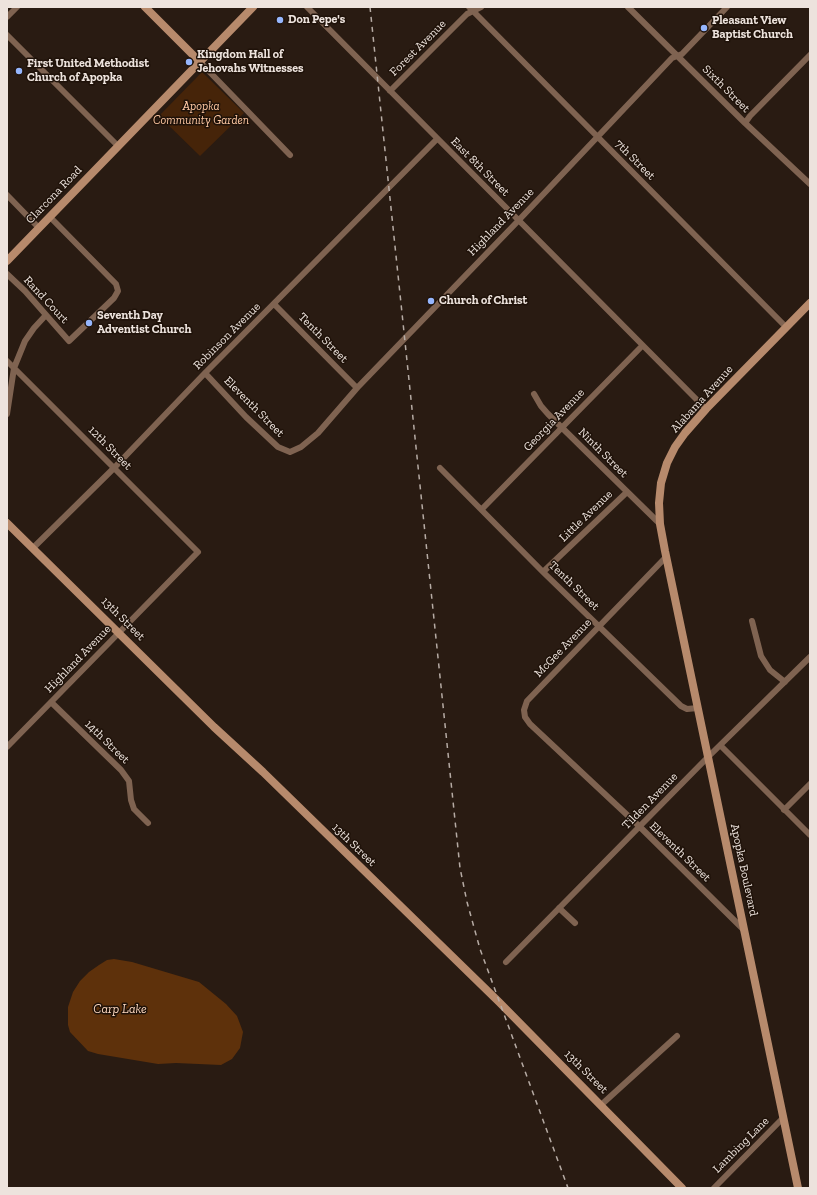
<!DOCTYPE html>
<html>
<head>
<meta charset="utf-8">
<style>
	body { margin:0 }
	#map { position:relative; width:817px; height:1195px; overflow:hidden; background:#291b12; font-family:"Zilla Slab",serif }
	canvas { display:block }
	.frame { position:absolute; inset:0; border:8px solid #ede3dd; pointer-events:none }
</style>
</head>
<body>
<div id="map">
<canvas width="817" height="1195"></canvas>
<div class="frame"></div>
</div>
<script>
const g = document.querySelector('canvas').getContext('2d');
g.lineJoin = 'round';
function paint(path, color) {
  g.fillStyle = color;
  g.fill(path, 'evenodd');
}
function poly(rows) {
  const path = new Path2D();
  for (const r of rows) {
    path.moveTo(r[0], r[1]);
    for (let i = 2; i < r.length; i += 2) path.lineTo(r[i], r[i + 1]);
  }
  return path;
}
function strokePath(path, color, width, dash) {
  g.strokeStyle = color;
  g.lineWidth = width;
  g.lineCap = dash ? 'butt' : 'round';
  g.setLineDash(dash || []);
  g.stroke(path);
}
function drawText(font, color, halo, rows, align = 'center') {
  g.font = font + ' "Zilla Slab",serif';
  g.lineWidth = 3;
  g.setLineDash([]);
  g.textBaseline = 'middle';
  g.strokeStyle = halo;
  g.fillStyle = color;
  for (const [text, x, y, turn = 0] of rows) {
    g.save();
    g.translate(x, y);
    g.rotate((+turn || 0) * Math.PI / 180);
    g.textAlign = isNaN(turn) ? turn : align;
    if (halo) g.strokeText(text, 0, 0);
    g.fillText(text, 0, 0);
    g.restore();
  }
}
const green = poly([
	[202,72,244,113,200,156,159,116]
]);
const water = poly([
	[114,959,132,962,199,982,226,1004,237,1016,243,1032,240,1048,232,1059,221,1065,176,1063,158,1064,98,1054,88,1051,70,1032,68,1025,68,1007,73,992,80,981,89,972,99,965,107,960]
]);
const street = poly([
	[307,7,706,409],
	[469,7,786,327],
	[628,7,745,123,810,184],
	[7,17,17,7],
	[7,35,118,146],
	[200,62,290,155],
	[390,91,467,14,481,7],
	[745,123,750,116,810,55],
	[7,195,39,228],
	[7,274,25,291,69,341,114,298,118,291,116,284,50,217],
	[274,304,357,388],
	[7,361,198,552,7,747],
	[205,373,246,417,278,447,290,452,301,447,318,433,357,388,518,221,672,58,682,54,727,7],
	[534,394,541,406,548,414,660,524],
	[7,414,14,368,25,341,34,328,46,315],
	[440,468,543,572,681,706,687,709,698,708],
	[482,509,642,346],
	[33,548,114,468,205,373,437,139],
	[666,557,527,701,524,710,525,717,530,724,640,827,744,930],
	[543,572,627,492],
	[752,621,761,656,770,670,785,682],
	[51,702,121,770,129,781,131,800,134,809,148,823],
	[721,746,810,835],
	[784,810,810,784],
	[559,908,575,923],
	[506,962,708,757,810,657],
	[601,1105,677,1036],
	[714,1188,783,1118]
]);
const secondary = poly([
	[145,7,200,62],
	[7,261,253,7],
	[7,523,214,727,263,772,499,1002,682,1188],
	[798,1188,665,551,660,524,659,503,661,483,667,463,675,447,685,433,706,409,810,303]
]);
const rail = poly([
	[370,7,460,868,467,902,480,949,568,1188]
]);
const markers = [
	[280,20,4,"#96b6fd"],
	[704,28,4,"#96b6fd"],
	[189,62,4,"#96b6fd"],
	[19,71,4,"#96b6fd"],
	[431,301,4,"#96b6fd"],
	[89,323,4,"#96b6fd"]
];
const poiNames = [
	["Don Pepe's",288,20],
	["Pleasant View",712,21],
	["Baptist Church",712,35],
	["Kingdom Hall of",197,55],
	["Jehovahs Witnesses",197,69],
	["First United Methodist",27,64],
	["Church of Apopka",27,78],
	["Church of Christ",439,301],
	["Seventh Day",97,316],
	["Adventist Church",97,330]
];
const streetNames = [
	["Forest Avenue",418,48,-45],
	["Sixth Street",726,89,45],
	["7th Street",635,160,45],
	["East 8th Street",480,167,45],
	["Clarcona Road",54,195,-46],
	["Highland Avenue",501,222,-46],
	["Rand Court",46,300,47],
	["Robinson Avenue",227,336,-45],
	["Tenth Street",323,338,45],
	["Alabama Avenue",702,399,-48],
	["Eleventh Street",254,407,45],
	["Georgia Avenue",554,420,-46],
	["12th Street",110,448,45],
	["Ninth Street",603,453,45],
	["Little Avenue",586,516,-44],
	["Tenth Street",574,586,44],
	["13th Street",123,619,45],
	["McGee Avenue",563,648,-46],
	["Highland Avenue",78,659,-46],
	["14th Street",107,742,44],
	["Tilden Avenue",650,801,-46],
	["13th Street",354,845,44],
	["Eleventh Street",680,852,44],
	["Apopka Boulevard",744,870,78],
	["13th Street",586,1072,45],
	["Lambing Lane",741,1145,-45]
];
const parkNames = [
	["Apopka",201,107],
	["Community Garden",201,121]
];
const waterNames = [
	["Carp Lake",120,1009]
];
paint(green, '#462409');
paint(water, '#5e310b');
strokePath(street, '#7f6351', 6);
strokePath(secondary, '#b78a6c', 8);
strokePath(rail, '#b6aba4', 1.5, [5, 5]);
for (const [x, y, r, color] of markers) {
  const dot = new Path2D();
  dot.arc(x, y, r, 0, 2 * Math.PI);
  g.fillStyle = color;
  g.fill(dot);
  strokePath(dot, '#1f1209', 1.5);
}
drawText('bold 12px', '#ede3dd', '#1f1209', poiNames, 'left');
drawText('12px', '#ede3dd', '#1f1209', streetNames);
drawText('italic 12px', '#fec8a3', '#1f1209', parkNames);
drawText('italic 13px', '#fcd7bf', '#1f1209', waterNames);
</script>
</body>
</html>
